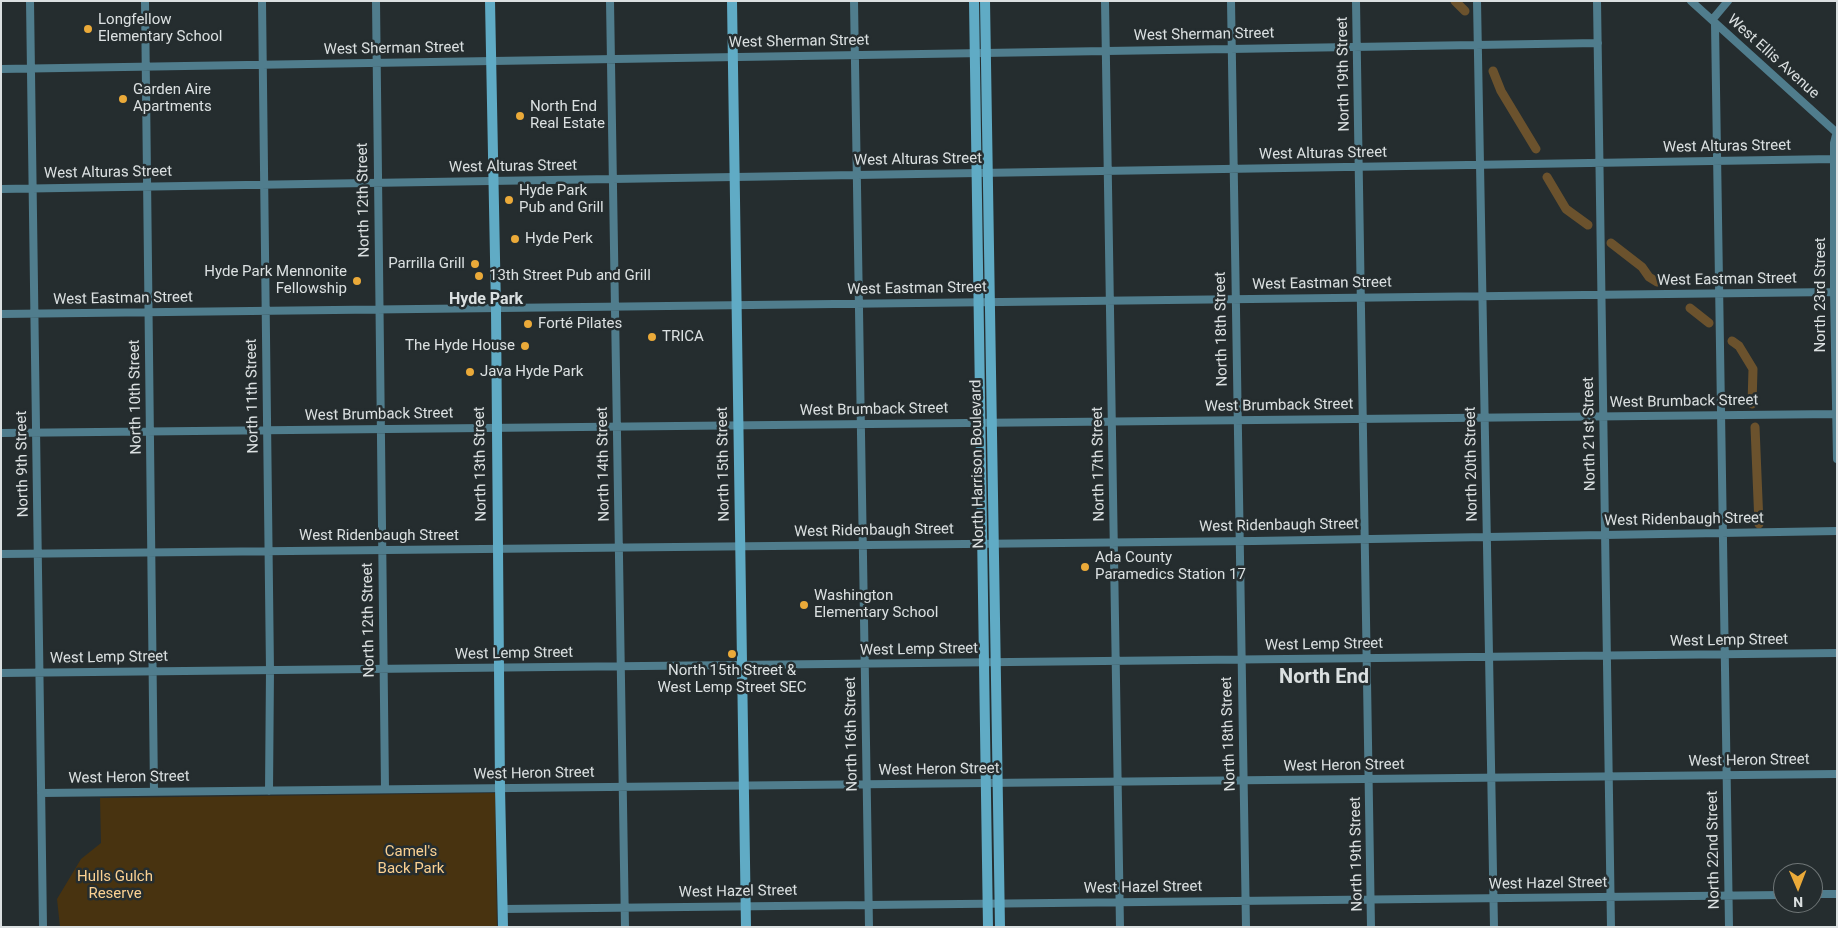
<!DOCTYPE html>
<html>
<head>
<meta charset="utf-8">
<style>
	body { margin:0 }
	#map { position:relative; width:1838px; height:928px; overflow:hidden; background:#252d2f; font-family:Roboto,sans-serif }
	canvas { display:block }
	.frame { position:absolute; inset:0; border:2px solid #dbe0e1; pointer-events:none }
	.north { position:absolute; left:1773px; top:863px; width:50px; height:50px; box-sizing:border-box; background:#252d2f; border:1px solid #6e7576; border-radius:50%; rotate:179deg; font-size:14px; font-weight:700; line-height:20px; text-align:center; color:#dbe0e1 }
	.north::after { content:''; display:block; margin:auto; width:18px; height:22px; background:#ebaa39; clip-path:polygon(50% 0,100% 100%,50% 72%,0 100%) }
</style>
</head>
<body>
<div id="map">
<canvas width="1838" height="928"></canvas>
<div class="frame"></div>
<div class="north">N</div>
</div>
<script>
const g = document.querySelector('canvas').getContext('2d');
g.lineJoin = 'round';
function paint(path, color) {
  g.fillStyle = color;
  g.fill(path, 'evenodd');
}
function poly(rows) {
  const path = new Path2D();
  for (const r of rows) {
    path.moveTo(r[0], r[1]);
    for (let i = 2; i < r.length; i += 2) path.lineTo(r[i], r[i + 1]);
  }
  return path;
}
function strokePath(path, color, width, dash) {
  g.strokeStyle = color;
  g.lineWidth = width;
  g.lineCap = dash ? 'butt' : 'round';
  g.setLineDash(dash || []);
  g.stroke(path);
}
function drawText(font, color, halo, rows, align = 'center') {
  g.font = font + ' Roboto,sans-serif';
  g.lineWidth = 5;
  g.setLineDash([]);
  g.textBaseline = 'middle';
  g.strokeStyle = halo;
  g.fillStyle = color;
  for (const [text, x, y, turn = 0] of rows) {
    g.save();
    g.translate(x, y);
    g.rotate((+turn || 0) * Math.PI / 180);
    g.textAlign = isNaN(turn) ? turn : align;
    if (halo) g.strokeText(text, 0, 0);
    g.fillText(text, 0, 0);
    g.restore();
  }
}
const green = poly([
	[495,793,497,927,60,927,57,899,81,859,101,843,100,798]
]);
const canal = poly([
	[1455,1,1465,11],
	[1493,71,1501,91,1536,149],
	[1547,177,1566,209,1588,225],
	[1611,243,1642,267,1649,277,1657,282],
	[1690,308,1709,323],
	[1732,341,1739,346,1753,369,1752,404],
	[1755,427,1759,524]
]);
const street = poly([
	[30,1,43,927],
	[145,1,154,792],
	[262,1,270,670,269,791],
	[376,1,385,789],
	[610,1,625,927],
	[854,1,869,927],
	[1105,1,1120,927],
	[1231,1,1246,927],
	[1356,1,1371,927],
	[1477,1,1494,927],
	[1597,1,1611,927],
	[1691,1,1837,133],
	[1712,20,1728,1],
	[1715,24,1729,927],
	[1,69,1598,43],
	[1837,131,1834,143,1834,292,1837,459],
	[1,189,1834,159],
	[1,314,1834,292],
	[1,433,1837,414],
	[1,554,1254,541,1837,531],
	[1,673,1837,653],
	[41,793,1837,774],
	[1813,894,1837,894],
	[503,909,1783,895]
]);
const secondary = poly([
	[490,1,496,309,500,788,503,927],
	[732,1,746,927],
	[974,1,988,927],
	[985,1,1000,927]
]);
const markers = [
	[88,29,5,"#ebaa39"],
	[123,99,5,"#ebaa39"],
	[520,116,5,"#ebaa39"],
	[509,200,5,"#ebaa39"],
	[515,239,5,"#ebaa39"],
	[475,264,5,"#ebaa39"],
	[479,276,5,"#ebaa39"],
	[357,281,5,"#ebaa39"],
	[528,324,5,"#ebaa39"],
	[652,337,5,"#ebaa39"],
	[525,346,5,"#ebaa39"],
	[470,372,5,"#ebaa39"],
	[1085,567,5,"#ebaa39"],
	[804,605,5,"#ebaa39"],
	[732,654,5,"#ebaa39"]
];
const poiNames = [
	["Longfellow",98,20],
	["Elementary School",98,37],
	["Garden Aire",133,90],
	["Apartments",133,107],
	["North End",530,107],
	["Real Estate",530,124],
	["Hyde Park",519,191],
	["Pub and Grill",519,208],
	["Hyde Perk",525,239],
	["Parrilla Grill",465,264,"right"],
	["Hyde Park Mennonite",347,272,"right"],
	["Fellowship",347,289,"right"],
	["13th Street Pub and Grill",489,276],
	["Forté Pilates",538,324],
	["TRICA",662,337],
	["The Hyde House",515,346,"right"],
	["Java Hyde Park",480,372],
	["Ada County",1095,558],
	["Paramedics Station 17",1095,575],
	["Washington",814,596],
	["Elementary School",814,613],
	["North 15th Street &",732,671,"center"],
	["West Lemp Street SEC",732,688,"center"]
];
const streetNames = [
	["West Sherman Street",1204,35,-1],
	["West Sherman Street",799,42,-1],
	["West Sherman Street",394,49,-1],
	["West Ellis Avenue",1773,57,42],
	["North 19th Street",1344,74,-91],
	["West Alturas Street",1727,147,-1],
	["West Alturas Street",1323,154,-1],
	["West Alturas Street",918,160,-1],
	["West Alturas Street",513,167,-1],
	["West Alturas Street",108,173,-1],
	["North 12th Street",364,200,-91],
	["West Eastman Street",1727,280,-1],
	["West Eastman Street",1322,284,-1],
	["West Eastman Street",917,289,-1],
	["North 23rd Street",1821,295,-90],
	["West Eastman Street",123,299,-1],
	["North 18th Street",1222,329,-91],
	["North 11th Street",253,396,-91],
	["North 10th Street",136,397,-91],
	["West Brumback Street",1684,402,-1],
	["West Brumback Street",1279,406,-1],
	["West Brumback Street",874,410,-1],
	["West Brumback Street",379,415,-1],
	["North 21st Street",1590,434,-91],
	["North 9th Street",23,464,-91],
	["North 13th Street",481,464,-91],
	["North 14th Street",604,464,-91],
	["North 15th Street",724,464,-91],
	["North Harrison Boulevard",978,464,-91],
	["North 17th Street",1099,464,-91],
	["North 20th Street",1472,464,-91],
	["West Ridenbaugh Street",1684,520,-1],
	["West Ridenbaugh Street",1279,526,-1],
	["West Ridenbaugh Street",874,531,-1],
	["West Ridenbaugh Street",379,536],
	["North 12th Street",369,620,-91],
	["West Lemp Street",1729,641,-1],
	["West Lemp Street",1324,645,-1],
	["West Lemp Street",919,650,-1],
	["West Lemp Street",514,654,-1],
	["West Lemp Street",109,658,-1],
	["North 16th Street",852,734,-91],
	["North 18th Street",1229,734,-92],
	["West Heron Street",1749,761,-1],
	["West Heron Street",1344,766,-1],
	["West Heron Street",939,770,-1],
	["West Heron Street",534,774,-1],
	["West Heron Street",129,778,-1],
	["North 22nd Street",1714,850,-91],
	["North 19th Street",1357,854,-91],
	["West Hazel Street",1548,884,-1],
	["West Hazel Street",1143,888,-1],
	["West Hazel Street",738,892,-1]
];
const parkNames = [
	["Camel's",411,852],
	["Back Park",411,869],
	["Hulls Gulch",115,877],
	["Reserve",115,894]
];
const neighbourhoodNames = [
	["Hyde Park",486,300]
];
const districtNames = [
	["North End",1324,678]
];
paint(green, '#483310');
strokePath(canal, '#6b522d', 9);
strokePath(street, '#507d8d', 8);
strokePath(secondary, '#60abc5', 10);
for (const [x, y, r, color] of markers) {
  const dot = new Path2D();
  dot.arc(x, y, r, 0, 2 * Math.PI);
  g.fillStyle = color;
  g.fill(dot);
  strokePath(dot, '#252d2f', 2);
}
drawText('15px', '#dbe0e1', '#252d2f', poiNames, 'left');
drawText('15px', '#dbe0e1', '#252d2f', streetNames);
drawText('15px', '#fbd192', '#252d2f', parkNames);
drawText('bold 16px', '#dbe0e1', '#252d2f', neighbourhoodNames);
drawText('bold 20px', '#dbe0e1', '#252d2f', districtNames);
</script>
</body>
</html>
